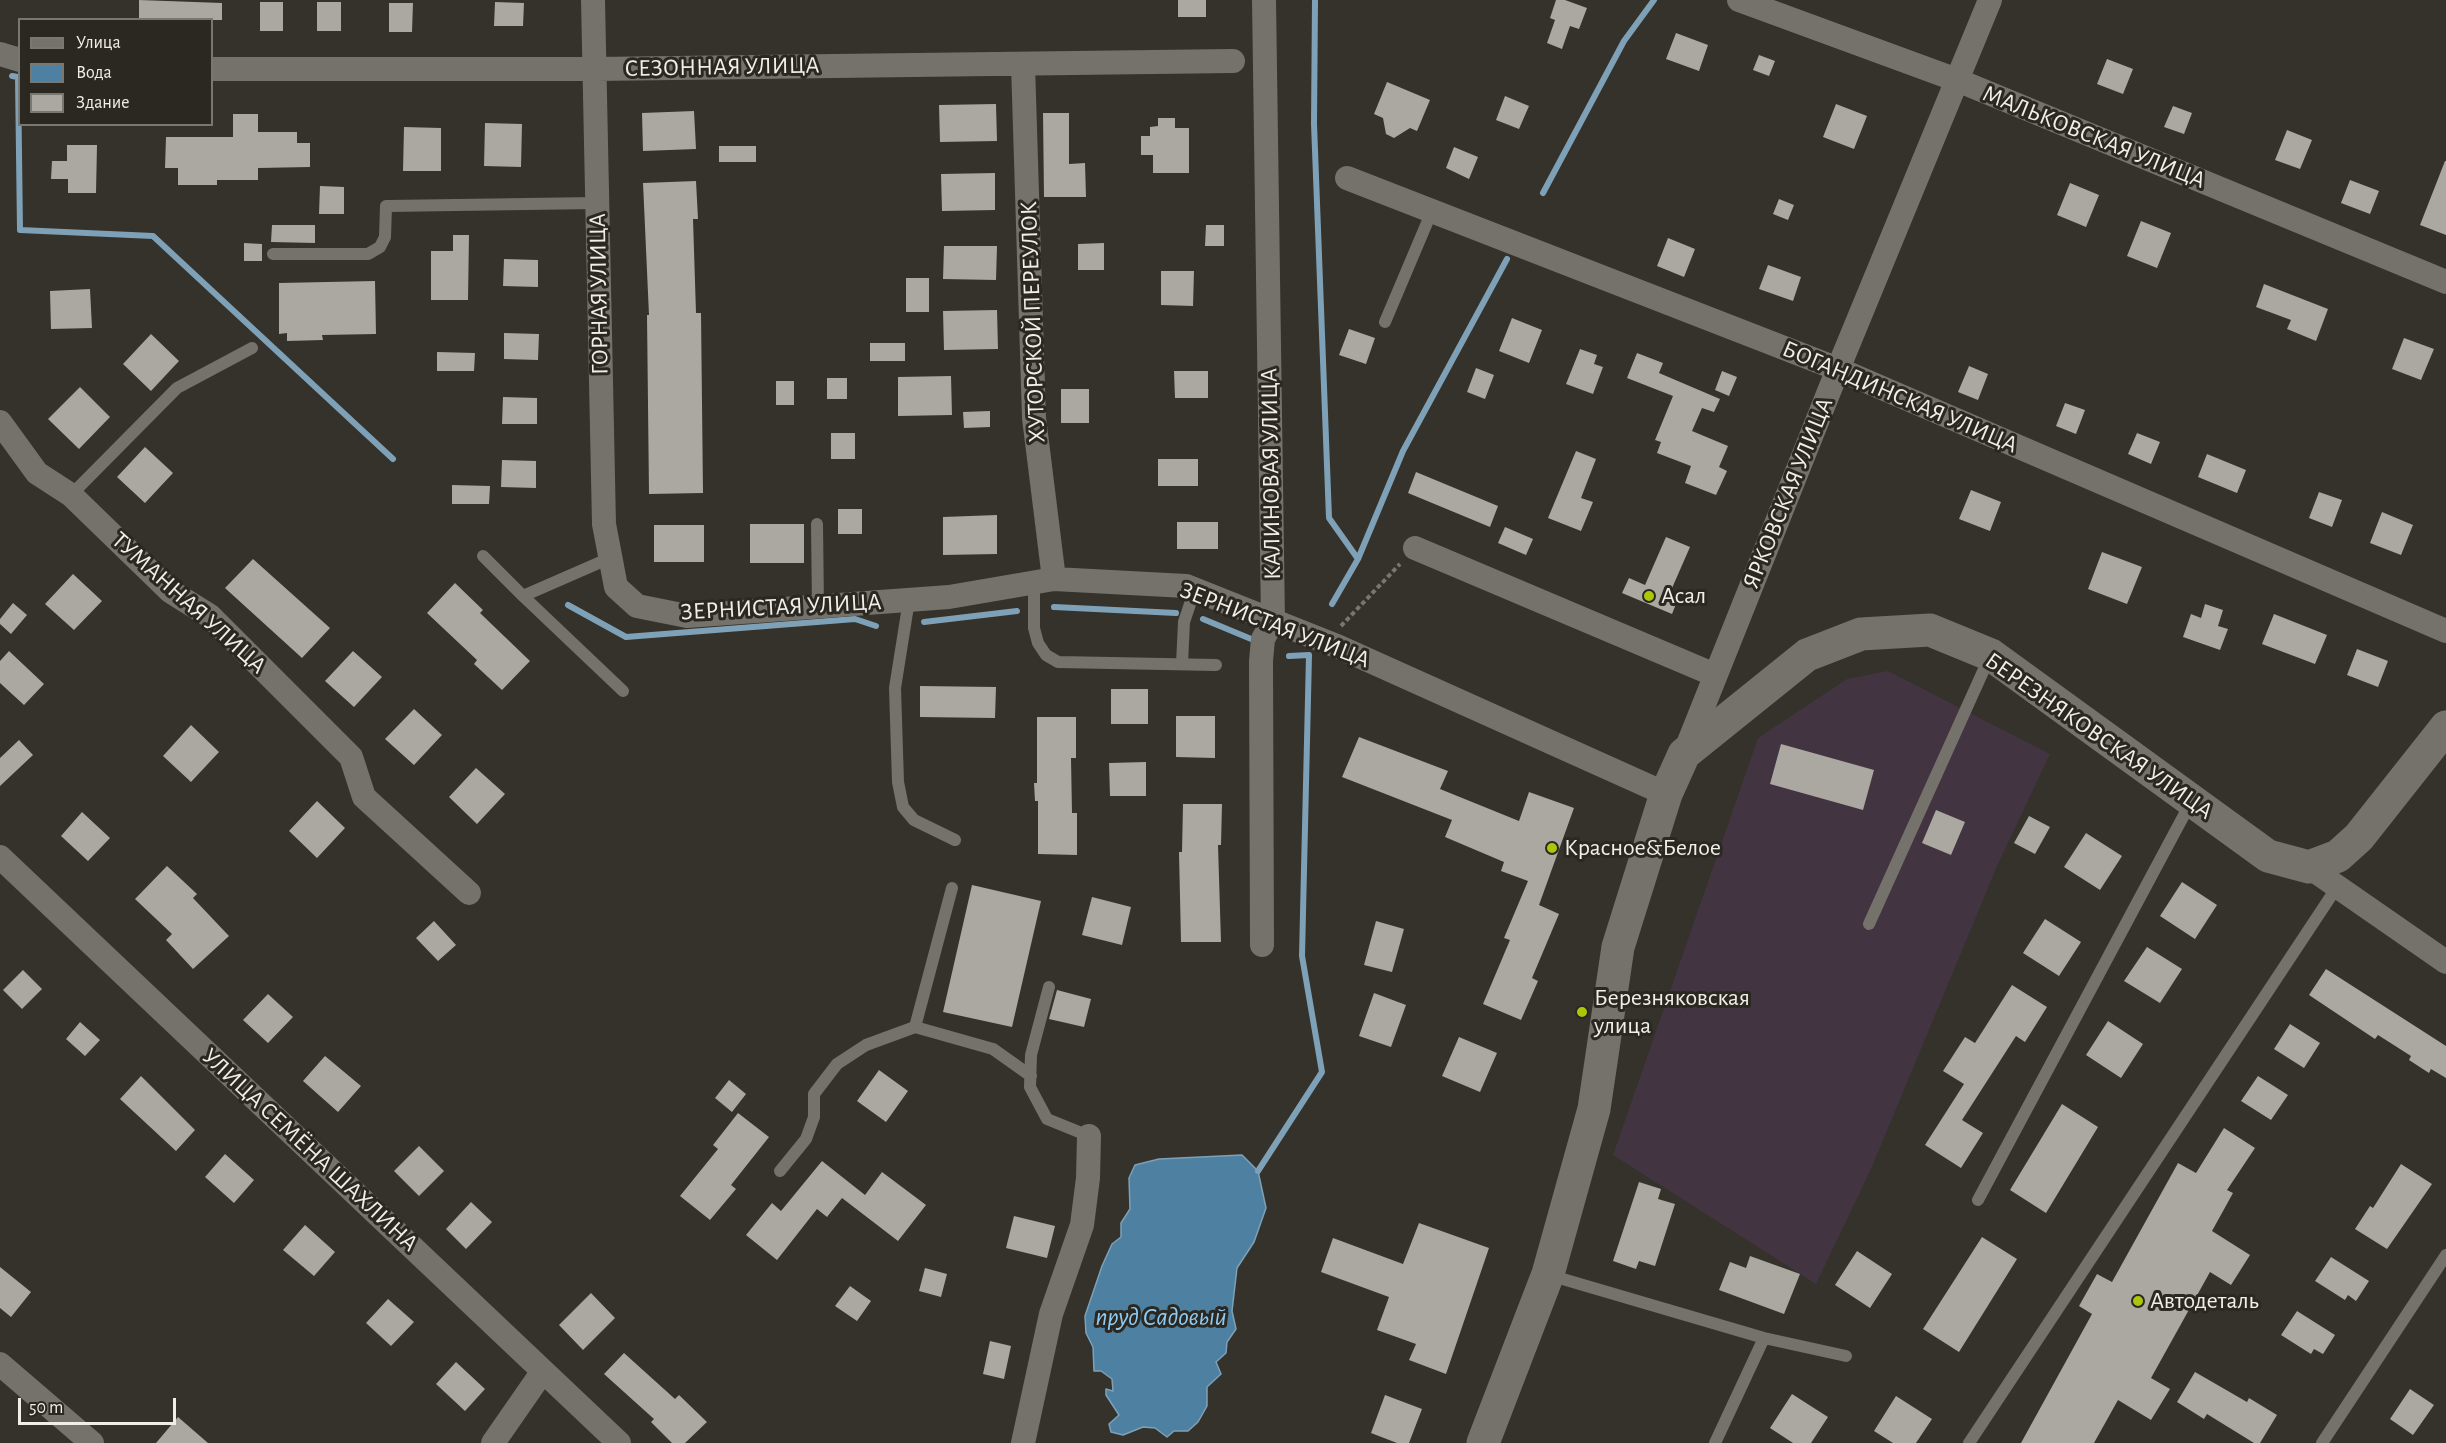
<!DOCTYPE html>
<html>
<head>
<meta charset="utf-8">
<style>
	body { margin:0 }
	#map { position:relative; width:2446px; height:1443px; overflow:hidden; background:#34322b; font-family:"Alegreya Sans",sans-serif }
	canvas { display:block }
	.legend { position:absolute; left:18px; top:18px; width:195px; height:108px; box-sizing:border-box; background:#2a2821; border:2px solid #797771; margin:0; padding:8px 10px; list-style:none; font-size:18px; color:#efeee9 }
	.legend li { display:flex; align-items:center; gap:12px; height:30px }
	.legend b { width:30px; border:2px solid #797771 }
	.scale { position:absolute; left:18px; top:1398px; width:158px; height:27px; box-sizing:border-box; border:3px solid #efeee9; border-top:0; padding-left:8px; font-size:18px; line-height:21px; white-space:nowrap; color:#efeee9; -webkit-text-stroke:4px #2a2821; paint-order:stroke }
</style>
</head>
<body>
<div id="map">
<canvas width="2446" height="1443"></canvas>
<ul class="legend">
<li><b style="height:8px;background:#75726b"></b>Улица</li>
<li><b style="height:16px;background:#4e80a2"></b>Вода</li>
<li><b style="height:16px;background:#aaa8a0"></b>Здание</li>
</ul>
<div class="scale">50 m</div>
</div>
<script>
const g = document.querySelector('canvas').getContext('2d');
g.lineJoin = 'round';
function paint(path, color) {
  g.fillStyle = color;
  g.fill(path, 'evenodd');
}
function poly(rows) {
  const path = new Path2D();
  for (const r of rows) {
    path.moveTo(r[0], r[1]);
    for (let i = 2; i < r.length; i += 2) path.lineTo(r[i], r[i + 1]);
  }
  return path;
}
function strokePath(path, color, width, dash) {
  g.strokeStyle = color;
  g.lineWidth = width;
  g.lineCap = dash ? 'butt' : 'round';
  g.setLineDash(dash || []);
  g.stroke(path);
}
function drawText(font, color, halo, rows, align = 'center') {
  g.font = font + ' "Alegreya Sans",sans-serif';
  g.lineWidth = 6;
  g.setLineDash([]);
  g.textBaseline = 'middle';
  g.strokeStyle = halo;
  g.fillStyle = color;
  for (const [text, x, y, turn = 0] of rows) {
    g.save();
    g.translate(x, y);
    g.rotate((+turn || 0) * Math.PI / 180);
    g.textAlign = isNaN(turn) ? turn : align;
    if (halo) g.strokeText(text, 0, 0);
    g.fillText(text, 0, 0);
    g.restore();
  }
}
const industrial = poly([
	[1888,671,2050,754,1998,864,1871,1169,1816,1284,1613,1155,1758,738,1847,679]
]);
const water = poly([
	[1242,1155,1258,1171,1266,1208,1254,1242,1237,1268,1232,1311,1236,1329,1227,1342,1226,1353,1216,1362,1221,1374,1207,1387,1207,1406,1198,1422,1188,1431,1174,1431,1167,1437,1155,1428,1143,1427,1123,1435,1111,1432,1109,1424,1119,1415,1106,1395,1106,1389,1113,1391,1112,1379,1101,1371,1094,1371,1093,1347,1086,1333,1085,1316,1102,1266,1112,1244,1121,1237,1121,1223,1130,1209,1129,1178,1135,1165,1159,1159,1242,1155]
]);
const stream = poly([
	[1315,0,1314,124,1329,518,1358,559,1332,604],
	[12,76,18,77,20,230,153,236,393,459],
	[1543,193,1624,41,1654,0],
	[1358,559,1403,451,1507,259],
	[568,605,626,637,855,619,876,626],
	[1054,607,1176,613],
	[1203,619,1256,641],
	[924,622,1017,611],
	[1258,1171,1322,1072,1302,956,1309,655,1289,656]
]);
const building = poly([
	[139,0,222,3,222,20,139,20],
	[1178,0,1206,0,1206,17,1178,17],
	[1556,0,1565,0,1587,8,1579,29,1570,26,1562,49,1547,43,1555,20,1550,18],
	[260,2,283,2,283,31,260,31],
	[317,2,341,2,341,31,317,31],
	[495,2,524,3,523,26,494,26],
	[389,3,413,3,412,32,389,32],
	[1676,33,1708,45,1699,71,1666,59],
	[1759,55,1775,61,1769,76,1753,70],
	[2107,59,2133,69,2123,94,2097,84],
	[1387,82,1430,100,1417,131,1410,128,1394,138,1386,134,1383,118,1374,114],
	[1505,96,1529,106,1519,129,1496,120],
	[996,104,997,141,940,142,939,105],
	[1836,104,1867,116,1854,149,1823,137],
	[2173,106,2192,113,2184,134,2164,127],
	[694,111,696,149,643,151,642,113],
	[1043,113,1069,113,1069,164,1085,163,1086,197,1044,197],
	[233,114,258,114,258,132,297,132,297,143,310,143,310,167,258,168,258,180,217,180,217,185,178,185,178,168,165,168,166,137,233,137],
	[1158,118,1175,118,1175,128,1189,128,1189,173,1153,173,1153,155,1141,155,1141,136,1150,136,1150,127,1158,126],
	[485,123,522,124,521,167,484,166],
	[404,127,441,128,441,171,403,171],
	[2287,130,2312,140,2300,169,2275,160],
	[67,145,97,145,96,193,68,193,68,179,51,179,52,161,67,161],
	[719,146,756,146,756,162,719,162],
	[1454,147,1478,157,1469,179,1446,168],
	[2445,161,2446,161,2446,235,2420,225],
	[995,173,995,210,942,211,941,174],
	[2350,180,2379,191,2370,214,2341,203],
	[696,181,698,219,693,219,696,313,701,313,703,493,649,494,647,315,649,315,643,183],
	[2070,183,2099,195,2086,227,2057,215],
	[320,186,344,187,344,214,319,214],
	[1779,199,1794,205,1788,220,1773,214],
	[2141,221,2171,233,2157,268,2127,256],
	[272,225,315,225,315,243,271,242],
	[1206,225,1224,225,1224,246,1205,246],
	[453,235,469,235,468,300,431,300,431,251,453,251],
	[1668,238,1695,249,1684,277,1657,266],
	[244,243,262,244,262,261,244,261],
	[1104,243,1104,270,1078,270,1078,244],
	[944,246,997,246,996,280,943,279],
	[504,259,538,260,538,287,503,286],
	[1768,265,1801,277,1793,301,1759,289],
	[1161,271,1194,271,1193,306,1161,305],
	[906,278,929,278,929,312,906,312],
	[375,281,376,334,322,335,323,340,287,341,287,333,279,334,279,283],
	[2264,284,2328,309,2316,341,2287,329,2291,320,2256,307],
	[90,289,92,328,51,329,50,291],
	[997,310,998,349,944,350,943,311],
	[1512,318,1542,330,1529,363,1499,351],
	[1349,329,1375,338,1366,364,1339,355],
	[504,333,539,334,538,360,504,359],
	[151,334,179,361,151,391,123,364],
	[2404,338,2434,349,2421,380,2392,369],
	[870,343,905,343,905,361,870,361],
	[1580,349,1597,355,1594,364,1603,367,1593,394,1566,384],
	[437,352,475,353,474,371,437,371],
	[1637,353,1663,363,1659,373,1720,399,1714,412,1702,408,1692,431,1728,446,1719,467,1727,471,1716,495,1685,483,1691,466,1657,453,1661,442,1655,440,1673,396,1627,378],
	[1969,366,1988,374,1978,400,1958,392],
	[1476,368,1494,375,1485,399,1467,392],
	[1174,371,1208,371,1208,398,1175,398],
	[1722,371,1737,377,1729,396,1715,390],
	[951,376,952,415,898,416,898,377],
	[827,378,847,378,847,399,827,399],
	[776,381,794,381,794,405,776,405],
	[80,387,110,417,79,449,48,419],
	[1061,389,1089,389,1089,423,1061,423],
	[503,397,537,398,537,424,502,424],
	[2065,403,2085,410,2076,434,2056,426],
	[990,411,990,427,964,428,963,412],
	[831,433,855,433,855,459,831,459],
	[2137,433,2160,442,2151,464,2128,454],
	[145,447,173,473,145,503,117,477],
	[1576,451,1596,459,1581,498,1593,502,1581,531,1548,518],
	[2207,454,2246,470,2237,493,2198,477],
	[1158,459,1198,459,1198,486,1158,486],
	[502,460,536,461,536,488,501,487],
	[1416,472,1498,506,1490,527,1408,493],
	[452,485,490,486,489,504,452,504],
	[1971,490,2001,502,1990,531,1959,519],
	[2319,492,2342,500,2332,527,2309,518],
	[838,509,862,509,862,534,838,534],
	[2382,512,2413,525,2401,555,2370,543],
	[997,515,997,554,943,555,943,517],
	[1177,522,1218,522,1218,549,1177,549],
	[750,524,804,524,804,563,750,563],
	[654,525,704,525,704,562,654,562],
	[1505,527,1533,539,1526,555,1498,543],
	[1666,537,1690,547,1669,595,1678,599,1672,614,1622,593,1629,578,1645,585],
	[2102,552,2142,567,2127,604,2088,589],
	[253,559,330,628,302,658,225,588],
	[73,574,102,601,74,630,45,604],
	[455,583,483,610,480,613,530,661,502,690,474,664,477,660,427,613],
	[13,603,27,615,11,634,0,624,0,619],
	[2205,604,2223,610,2218,626,2228,629,2220,650,2183,637,2191,614,2201,618],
	[2274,614,2327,635,2315,664,2262,644],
	[2357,649,2388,661,2378,687,2347,675],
	[9,651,44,684,24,705,0,683,0,661],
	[353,651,382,677,354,707,325,681],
	[920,686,996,687,995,718,920,717],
	[1111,689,1148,689,1148,724,1111,724],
	[414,709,442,735,414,765,385,739],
	[1176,716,1215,716,1215,758,1176,757],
	[1037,717,1076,717,1076,758,1071,758,1072,813,1077,813,1077,855,1038,854,1038,801,1035,801,1034,783,1037,783],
	[191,725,219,752,191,782,163,756],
	[1359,737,1448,771,1440,789,1519,821,1529,792,1574,808,1539,905,1559,914,1532,978,1538,981,1521,1020,1483,1004,1510,940,1504,938,1528,881,1501,871,1504,862,1445,837,1452,820,1342,777],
	[19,740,33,755,0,786,0,758],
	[1781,744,1874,770,1863,810,1770,784],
	[1146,762,1146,796,1110,796,1109,763],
	[476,768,505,794,477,824,449,797],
	[317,801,345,828,317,858,289,831],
	[1183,804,1222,804,1221,845,1218,845,1221,942,1181,942,1179,852,1182,852],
	[1936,810,1965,822,1951,855,1922,843],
	[82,812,110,838,88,861,61,836],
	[2029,816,2050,827,2035,854,2014,843],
	[2086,833,2122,856,2100,890,2064,867],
	[167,866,197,894,193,898,229,936,193,969,166,940,172,934,135,899],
	[2182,882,2217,905,2195,939,2160,916],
	[972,885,1041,901,1012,1027,943,1012],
	[1092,897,1131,907,1122,945,1082,935],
	[2045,919,2081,942,2059,976,2023,953],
	[434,921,456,945,438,961,416,938],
	[1376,921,1404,929,1392,972,1364,965],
	[2147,947,2182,969,2160,1003,2124,981],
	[2326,969,2446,1046,2446,1078,2431,1069,2429,1073,2409,1060,2411,1056,2378,1035,2375,1039,2309,995],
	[23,970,42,989,22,1009,3,990],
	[2012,985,2047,1007,2025,1042,2016,1036,1962,1120,1983,1133,1961,1168,1925,1145,1964,1084,1943,1071,1965,1037,1975,1043],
	[1057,990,1091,999,1084,1027,1049,1019],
	[1374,993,1406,1005,1391,1047,1359,1036],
	[268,994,293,1017,268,1043,243,1020],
	[2108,1021,2143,1044,2121,1078,2086,1055],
	[80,1022,100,1040,85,1056,66,1039],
	[2290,1024,2320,1043,2304,1068,2274,1049],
	[1459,1037,1497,1053,1480,1092,1442,1076],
	[325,1056,361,1086,338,1112,303,1081],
	[879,1070,908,1091,886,1122,857,1101],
	[141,1076,195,1130,176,1151,120,1099],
	[2258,1076,2288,1095,2271,1120,2241,1101],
	[729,1080,746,1094,732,1112,715,1098],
	[2062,1104,2098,1127,2046,1213,2010,1190],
	[738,1113,769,1137,731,1185,736,1189,710,1220,680,1196,718,1149,713,1145],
	[2224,1128,2255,1148,2227,1190,2233,1193,2212,1231,2250,1255,2231,1285,2210,1272,2151,1378,2170,1389,2151,1420,2118,1400,2094,1443,2021,1443,2092,1314,2079,1306,2097,1274,2112,1282,2178,1163,2196,1173],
	[419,1146,444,1171,419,1196,394,1171],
	[225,1154,254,1180,234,1203,205,1177],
	[822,1161,865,1195,882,1172,926,1205,898,1241,842,1198,827,1217,817,1209,777,1260,746,1235,772,1203,781,1211],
	[2401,1164,2432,1184,2387,1249,2355,1229,2370,1206,2373,1208],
	[1639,1182,1661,1189,1658,1199,1675,1204,1655,1266,1639,1261,1636,1269,1613,1261],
	[471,1202,492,1222,466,1249,446,1229],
	[1014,1216,1055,1226,1047,1258,1006,1248],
	[1419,1223,1489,1248,1446,1374,1409,1360,1416,1344,1377,1330,1389,1297,1321,1272,1333,1238,1403,1264],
	[305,1225,335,1252,314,1276,283,1250],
	[1982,1237,2017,1259,1959,1352,1923,1329],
	[1857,1251,1892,1274,1870,1308,1835,1285],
	[1750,1256,1800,1274,1784,1314,1719,1290,1730,1262,1746,1268],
	[2331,1257,2369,1281,2356,1301,2348,1295,2345,1300,2315,1281],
	[0,1267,31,1292,11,1317,0,1308],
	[925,1268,947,1274,941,1297,919,1291],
	[850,1286,871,1301,857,1321,835,1306],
	[591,1293,615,1318,583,1350,559,1325],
	[388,1299,414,1322,391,1346,366,1323],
	[2297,1311,2335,1335,2323,1354,2314,1349,2311,1354,2281,1335],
	[990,1341,1011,1346,1004,1379,983,1374],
	[624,1353,675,1399,679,1395,707,1422,685,1443,672,1443,651,1422,654,1419,604,1374],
	[456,1362,485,1389,465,1411,436,1384],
	[2195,1372,2247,1402,2249,1398,2277,1415,2260,1443,2254,1443,2207,1414,2204,1419,2177,1402],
	[2410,1389,2434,1405,2413,1435,2390,1419],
	[1792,1394,1828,1417,1811,1443,1793,1443,1770,1428],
	[1385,1395,1422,1409,1409,1443,1397,1443,1371,1433],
	[1896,1396,1932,1419,1916,1443,1893,1443,1874,1431],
	[178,1417,208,1443,156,1443]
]);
const path = poly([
	[1341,626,1400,564]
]);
const lane = poly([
	[273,254,368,254,380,247,385,237,386,206,597,203],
	[1385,322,1432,211],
	[71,495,177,388,252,348],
	[817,524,818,607],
	[483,556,523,596],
	[610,558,523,596,623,691],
	[1034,583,1034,628,1038,643,1046,655,1058,662,1216,665],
	[909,600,895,688,898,782,903,807,914,820,955,840],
	[1182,664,1184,622,1195,589],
	[952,888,915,1027,993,1049,1031,1076],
	[1869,924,1990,656],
	[1049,987,1031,1055,1030,1087,1047,1119,1089,1136],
	[780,1171,806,1139,814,1117,814,1094,837,1064,866,1045,915,1027],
	[1978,1200,2191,802],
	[1549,1275,1764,1338,1846,1356],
	[1715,1443,1764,1338],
	[1969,1443,2337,887],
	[2322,1443,2446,1255]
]);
const street = poly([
	[593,0,604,524,616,587,637,606,687,616,949,597,1054,579,1186,586,1339,647,1666,794],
	[1739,0,1957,80,2446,282],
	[0,54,20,60],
	[1023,64,1034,418,1054,579],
	[212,69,595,69,1233,61],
	[1347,178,1838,369,2446,631],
	[0,422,37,473,71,495,170,591,210,616,351,757,364,797,469,893],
	[1415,548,1715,675],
	[1685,752,1838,369,1990,0],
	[0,857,619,1443],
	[2309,867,2446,962],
	[1262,945,1261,661,1263,639,1273,621,1264,0],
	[0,1364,92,1443],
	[493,1443,543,1371],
	[1023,1443,1051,1314,1082,1225,1088,1178,1089,1136]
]);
const secondary = poly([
	[1483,1443,1548,1274,1594,1109,1618,947,1666,794,1684,754,1807,655,1861,634,1930,630,1991,655,2268,856,2309,867,2338,856,2359,837,2446,727]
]);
const markers = [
	[1649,596,6,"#aec60a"],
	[1552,848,6,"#aec60a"],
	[1582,1012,6,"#aec60a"],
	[2138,1301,6,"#aec60a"]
];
const streetNames = [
	["СЕЗОННАЯ УЛИЦА",722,67,-1],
	["МАЛЬКОВСКАЯ УЛИЦА",2094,137,22],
	["ГОРНАЯ УЛИЦА",599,294,-91],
	["ХУТОРСКОЙ ПЕРЕУЛОК",1033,322,-92],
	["БОГАНДИНСКАЯ УЛИЦА",1900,397,23],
	["КАЛИНОВАЯ УЛИЦА",1271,474,-91],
	["ЯРКОВСКАЯ УЛИЦА",1788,493,-68],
	["ТУМАННАЯ УЛИЦА",189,603,42],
	["ЗЕРНИСТАЯ УЛИЦА",781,607,-3],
	["ЗЕРНИСТАЯ УЛИЦА",1275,625,21],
	["БЕРЕЗНЯКОВСКАЯ УЛИЦА",2099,736,35],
	["УЛИЦА СЕМЁНА ШАХЛИНА",310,1150,43]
];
const poiNames = [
	["Асал",1661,596],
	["Красное&Белое",1564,848],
	["Березняковская",1594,998],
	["улица",1594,1026],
	["Автодеталь",2150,1301]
];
const waterNames = [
	["пруд Садовый",1161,1317]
];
paint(industrial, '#423441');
paint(water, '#4e80a2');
strokePath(water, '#7ea1b7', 1.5);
strokePath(stream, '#7ea1b7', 6);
paint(building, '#aaa8a0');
strokePath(path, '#787670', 4, [4.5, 3]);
strokePath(lane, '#75726b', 12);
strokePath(street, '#75726b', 24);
strokePath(secondary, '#75726b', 33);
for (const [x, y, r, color] of markers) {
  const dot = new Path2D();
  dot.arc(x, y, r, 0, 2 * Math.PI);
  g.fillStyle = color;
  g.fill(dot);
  strokePath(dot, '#2a2821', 2);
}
drawText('24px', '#efeee9', '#2a2821', streetNames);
drawText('24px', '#efeee9', '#2a2821', poiNames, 'left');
drawText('italic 26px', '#90cbf4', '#2a2821', waterNames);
</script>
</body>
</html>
